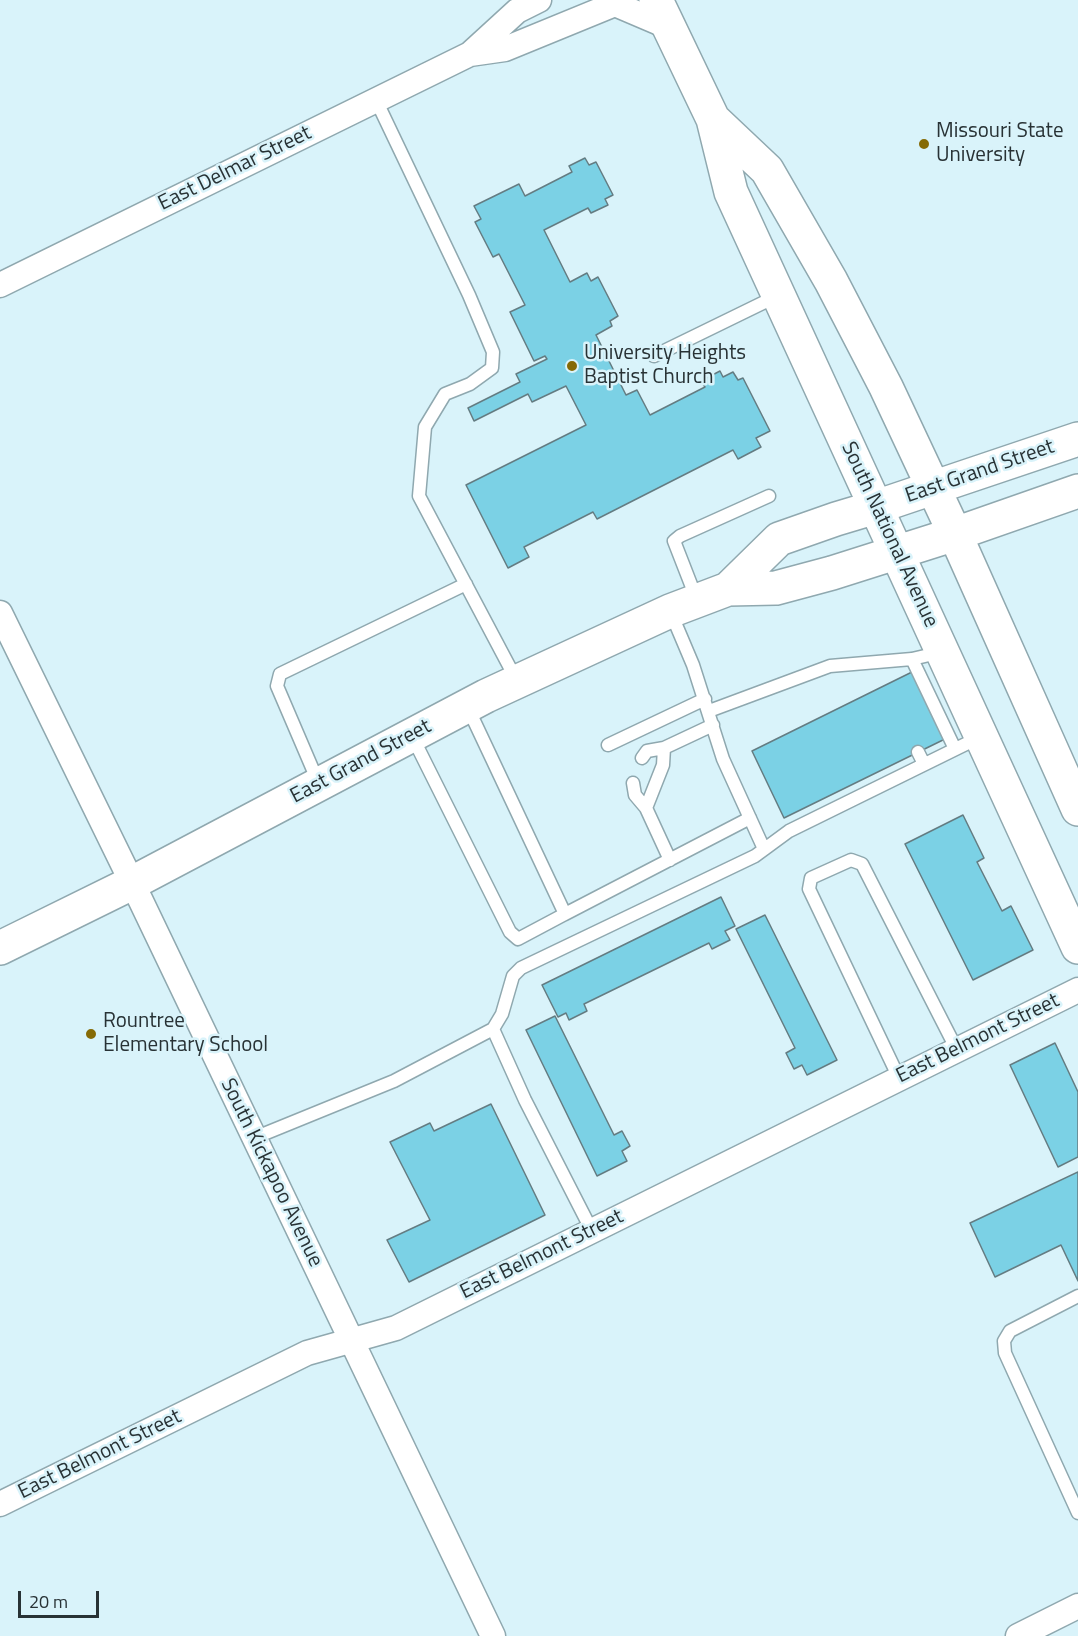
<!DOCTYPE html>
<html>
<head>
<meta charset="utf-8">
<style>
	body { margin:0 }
	#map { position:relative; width:1078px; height:1636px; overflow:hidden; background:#d9f3fa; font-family:"Titillium Web",sans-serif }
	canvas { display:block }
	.scale { position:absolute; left:18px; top:1591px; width:81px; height:27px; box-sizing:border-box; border:3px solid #283235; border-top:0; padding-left:8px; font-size:18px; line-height:21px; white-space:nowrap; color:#283235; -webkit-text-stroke:4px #d9f3fa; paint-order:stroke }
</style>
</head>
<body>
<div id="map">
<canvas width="1078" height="1636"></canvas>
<div class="scale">20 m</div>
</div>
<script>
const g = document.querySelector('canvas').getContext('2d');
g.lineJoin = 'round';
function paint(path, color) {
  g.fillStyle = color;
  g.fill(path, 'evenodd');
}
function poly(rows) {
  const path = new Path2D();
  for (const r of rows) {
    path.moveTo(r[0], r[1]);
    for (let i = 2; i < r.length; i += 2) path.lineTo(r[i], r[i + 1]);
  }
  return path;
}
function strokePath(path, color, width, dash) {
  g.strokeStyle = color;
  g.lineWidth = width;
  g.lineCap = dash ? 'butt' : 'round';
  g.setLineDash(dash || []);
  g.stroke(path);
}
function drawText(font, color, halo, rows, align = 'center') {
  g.font = font + ' "Titillium Web",sans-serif';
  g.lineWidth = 5;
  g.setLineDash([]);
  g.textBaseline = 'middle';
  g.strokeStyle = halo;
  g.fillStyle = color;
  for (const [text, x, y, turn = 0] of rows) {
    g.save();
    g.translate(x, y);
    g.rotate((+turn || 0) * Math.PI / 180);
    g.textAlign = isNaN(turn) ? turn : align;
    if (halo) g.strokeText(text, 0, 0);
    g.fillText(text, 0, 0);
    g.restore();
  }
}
const building = poly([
	[585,158,589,165,596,162,613,195,605,199,608,205,591,213,588,208,544,230,570,282,587,273,591,281,598,277,618,316,610,321,612,326,596,335,626,395,637,390,650,415,705,387,701,381,720,371,723,377,733,372,738,380,743,378,770,431,756,438,761,447,738,459,733,450,597,519,593,512,524,547,529,557,508,568,466,485,586,425,566,386,532,402,528,394,474,421,468,408,520,382,516,374,547,359,545,356,534,361,510,312,525,305,499,254,493,257,475,222,481,219,474,206,519,184,525,196,572,172,569,166,585,158],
	[914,671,947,738,784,818,752,751,914,671],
	[963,815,984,858,977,862,1002,911,1011,906,1033,950,973,980,905,844,963,815],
	[721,897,735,926,725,931,730,940,712,949,709,943,584,1004,587,1011,569,1020,566,1013,558,1017,542,985,721,897],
	[765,915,837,1060,807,1075,802,1065,794,1069,786,1053,795,1048,736,929,765,915],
	[555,1016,614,1135,622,1131,630,1146,622,1151,627,1161,597,1176,526,1030,555,1016],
	[1055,1043,1078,1092,1078,1157,1058,1167,1010,1065,1055,1043],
	[491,1104,545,1215,409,1282,387,1240,430,1220,390,1142,430,1123,434,1131,491,1104],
	[1078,1172,1078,1281,1061,1245,995,1277,970,1223,1078,1172]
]);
const lane = poly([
	[376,100,469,295,493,352,492,368,470,384,445,394,425,427,419,496,517,681],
	[654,356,777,296],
	[697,600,674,541,680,536,769,496],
	[671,613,693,665,723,759,764,849],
	[912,659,955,749],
	[709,711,830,666,912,659,942,652],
	[412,736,510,932,518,939,565,914,468,708],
	[608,745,705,699],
	[918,752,924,764],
	[642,758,647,751,664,748,713,725],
	[633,783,635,795,646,808,670,860],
	[319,784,277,686,280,674,466,584],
	[646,808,663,765,664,748],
	[565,914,750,818],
	[493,1029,525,1100,592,1231],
	[899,1078,809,889,811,878,851,860,862,864,957,1050],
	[254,1138,394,1081,493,1029,502,1014,513,976,521,968,755,856,789,831,980,737],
	[1078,1296,1010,1331,1004,1341,1005,1353,1078,1513]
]);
const street = poly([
	[470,54,505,49,615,4,669,27],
	[0,285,470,54,517,11,539,0],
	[0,613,141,901,493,1636],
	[0,1504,307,1353,396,1328,1078,990],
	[1018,1636,1078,1606]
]);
const secondary = poly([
	[656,0,713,119,731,192,1078,947],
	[713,119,767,170,831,281,886,387,955,534,1078,809],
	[728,589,779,539,836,519,876,507,1078,439],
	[0,948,132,883,486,696,670,611,728,589,776,588,832,573,955,534,1078,491]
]);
const markers = [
	[924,144,6,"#856a05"],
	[572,366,6,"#856a05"],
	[91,1034,6,"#856a05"]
];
const poiNames = [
	["Missouri State",936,132],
	["University",936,156],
	["University Heights",584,354],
	["Baptist Church",584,378],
	["Rountree",103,1022],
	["Elementary School",103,1046]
];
const streetNames = [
	["East Delmar Street",235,169,-26],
	["East Grand Street",980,472,-19],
	["South National Avenue",889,535,65],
	["East Grand Street",361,762,-28],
	["East Belmont Street",978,1039,-26],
	["South Kickapoo Avenue",271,1173,64],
	["East Belmont Street",542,1255,-26],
	["East Belmont Street",100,1455,-26]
];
paint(building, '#7bd1e5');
strokePath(building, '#647c82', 1.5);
strokePath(lane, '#8fa8af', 15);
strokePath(street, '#8fa8af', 27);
strokePath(secondary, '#8fa8af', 36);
strokePath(lane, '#fff', 12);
strokePath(street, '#fff', 24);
strokePath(secondary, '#fff', 33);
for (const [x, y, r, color] of markers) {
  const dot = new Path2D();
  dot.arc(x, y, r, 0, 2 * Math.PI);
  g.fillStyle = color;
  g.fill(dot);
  strokePath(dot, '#d9f3fa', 2);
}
drawText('21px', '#283235', '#d9f3fa', poiNames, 'left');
drawText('21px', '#283235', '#d9f3fa', streetNames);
</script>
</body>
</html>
